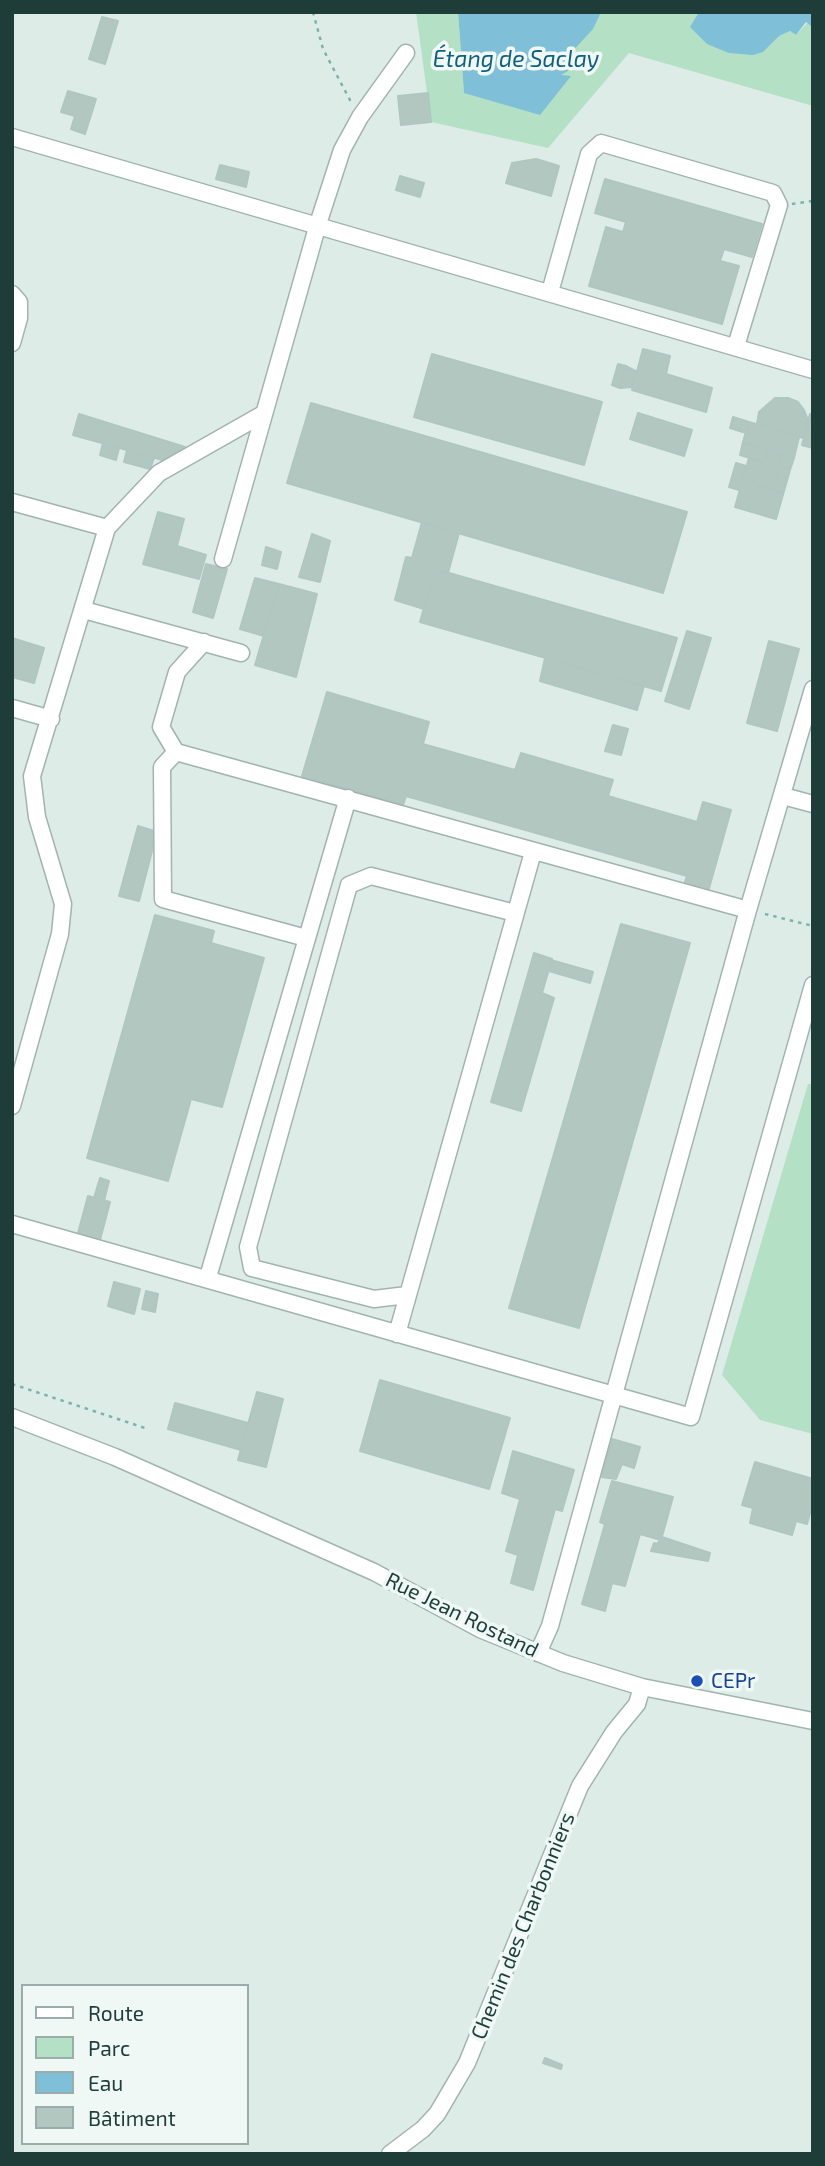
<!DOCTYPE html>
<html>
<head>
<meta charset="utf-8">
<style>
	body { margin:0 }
	#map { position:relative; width:825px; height:2166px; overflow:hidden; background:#deece8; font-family:"Exo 2",sans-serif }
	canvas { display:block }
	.frame { position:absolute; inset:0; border:14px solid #1e3d39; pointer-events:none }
	.legend { position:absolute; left:21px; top:1984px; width:228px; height:161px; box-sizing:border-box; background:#eff8f5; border:2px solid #9badaa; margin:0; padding:9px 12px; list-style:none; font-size:21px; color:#1e3d39 }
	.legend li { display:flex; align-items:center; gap:14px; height:35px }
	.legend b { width:35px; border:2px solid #9badaa }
</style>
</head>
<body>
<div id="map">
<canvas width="825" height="2166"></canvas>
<div class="frame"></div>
<ul class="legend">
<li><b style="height:9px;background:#fff"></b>Route</li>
<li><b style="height:19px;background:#b4e0c6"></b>Parc</li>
<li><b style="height:19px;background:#7fbfd8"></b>Eau</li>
<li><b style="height:19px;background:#b3c7c1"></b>Bâtiment</li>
</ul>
</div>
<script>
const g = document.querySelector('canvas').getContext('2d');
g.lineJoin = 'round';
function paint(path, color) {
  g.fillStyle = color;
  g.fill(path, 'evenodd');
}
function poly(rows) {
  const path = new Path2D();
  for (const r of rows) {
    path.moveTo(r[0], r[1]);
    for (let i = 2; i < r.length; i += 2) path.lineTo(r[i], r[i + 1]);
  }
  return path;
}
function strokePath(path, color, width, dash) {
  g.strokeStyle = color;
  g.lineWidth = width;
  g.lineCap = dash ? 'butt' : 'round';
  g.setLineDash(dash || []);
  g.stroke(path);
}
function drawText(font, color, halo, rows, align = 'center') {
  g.font = font + ' "Exo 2",sans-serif';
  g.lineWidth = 7;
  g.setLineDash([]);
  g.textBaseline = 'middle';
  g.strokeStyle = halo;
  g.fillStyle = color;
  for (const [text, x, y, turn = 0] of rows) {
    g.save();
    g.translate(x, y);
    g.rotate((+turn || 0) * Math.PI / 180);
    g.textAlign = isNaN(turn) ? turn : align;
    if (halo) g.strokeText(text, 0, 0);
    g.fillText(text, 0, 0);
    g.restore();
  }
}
const green = poly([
	[416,12,458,12,464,93,570,54,601,12,699,12,690,28,779,36,790,31,796,35,807,23,813,28,813,106,629,53,548,148,431,122],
	[808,1084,813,1084,813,1434,760,1420,722,1375]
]);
const water = poly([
	[458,12,601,12,593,29,570,54,573,68,561,75,571,76,540,115,464,93],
	[699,12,813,12,813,28,806,22,796,35,790,31,779,36,763,52,753,55,729,53,707,44,690,27]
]);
const building = poly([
	[102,17,118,21,105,64,89,59,102,17],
	[68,91,96,99,85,134,71,129,75,116,61,112,68,91],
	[428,93,431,122,401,125,398,96,428,93],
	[536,159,559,166,551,196,506,183,512,163,536,159],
	[220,165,249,172,246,187,216,179,220,165],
	[400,176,424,183,420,197,396,190,400,176],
	[605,179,762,224,752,257,724,249,720,261,739,266,722,324,589,286,606,227,623,232,626,222,595,213,605,179],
	[643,349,670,356,666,374,712,388,706,412,632,390,643,349],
	[432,354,602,402,584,465,414,417,432,354],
	[618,364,626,366,620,388,612,385,618,364],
	[626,366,637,372,632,387,620,388,626,366],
	[775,398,788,398,798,402,804,410,808,420,803,438,757,424,759,412,775,398],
	[311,403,687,512,663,593,287,483,311,403],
	[638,413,692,430,684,456,630,439,638,413],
	[79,414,185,447,180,465,73,435,79,414],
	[810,414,813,415,813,448,802,445,810,414],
	[733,417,749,422,746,433,730,428,733,417],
	[749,422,799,437,794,458,743,442,749,422],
	[743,442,768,450,764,462,740,455,743,442],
	[103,443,119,448,116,460,100,455,103,443],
	[127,450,154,458,150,469,124,462,127,450],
	[768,450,781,454,778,467,779,493,751,483,764,462,768,450],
	[781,454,794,458,790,470,778,467,781,454],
	[749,458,764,462,751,483,779,493,778,467,790,470,776,519,735,507,749,458],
	[736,463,746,466,739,490,729,487,736,463],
	[158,512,184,519,177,546,206,555,199,579,143,564,158,512],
	[422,522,459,533,448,573,435,569,424,609,395,600,406,557,412,558,422,522],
	[312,534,330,541,320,582,299,577,312,534],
	[266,547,281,552,277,569,262,565,266,547],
	[206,564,227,569,213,618,193,612,206,564],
	[435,569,677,638,661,691,420,622,435,569],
	[255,578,279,584,264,636,240,629,255,578],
	[279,584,317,594,296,677,255,665,279,584],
	[687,631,711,638,689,709,665,701,687,631],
	[12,638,44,648,34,683,12,677,12,638],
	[769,641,799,649,777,731,747,723,769,641],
	[545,658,644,686,637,710,540,681,545,658],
	[327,692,429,722,423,744,515,770,521,753,613,780,608,796,697,822,703,802,731,810,708,892,684,885,687,876,406,796,403,805,302,776,327,692],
	[613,725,628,729,621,755,605,751,613,725],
	[138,826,157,832,139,901,119,896,138,826],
	[155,915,214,931,211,943,264,958,222,1107,191,1099,168,1181,87,1158,155,915],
	[621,924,690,943,579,1328,509,1308,621,924],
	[534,953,552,959,542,993,554,998,521,1111,491,1102,534,953],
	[551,960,593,972,590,983,549,971,551,960],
	[100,1178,109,1181,104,1201,94,1198,100,1178],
	[88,1196,110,1202,100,1240,78,1233,88,1196],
	[114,1282,140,1289,134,1314,108,1306,114,1282],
	[146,1291,158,1294,155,1312,142,1309,146,1291],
	[380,1380,510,1418,489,1489,360,1451,380,1380],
	[257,1392,283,1399,266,1467,238,1460,257,1392],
	[175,1403,248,1423,241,1450,168,1429,175,1403],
	[612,1439,640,1447,634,1468,622,1464,616,1479,602,1477,612,1439],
	[513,1451,574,1470,562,1511,555,1509,533,1590,511,1583,518,1555,506,1551,520,1499,502,1493,513,1451],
	[755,1462,813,1479,813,1502,807,1524,796,1521,792,1535,750,1523,753,1508,742,1505,755,1462],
	[612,1481,673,1497,661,1540,640,1534,625,1586,612,1583,605,1611,582,1604,605,1524,600,1522,612,1481],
	[662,1537,710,1553,708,1561,651,1551,654,1543,657,1544,662,1537],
	[545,2058,562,2065,561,2069,543,2063,545,2058]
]);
const path = poly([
	[313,12,323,49,351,102],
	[792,204,813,201],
	[765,914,813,926],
	[12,1384,148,1429]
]);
const minor = poly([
	[12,137,813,370],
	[550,292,589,154,601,143,773,193,779,205,736,346],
	[12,294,19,302,19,318,12,343],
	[12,502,107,528,32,776,37,817,63,904,60,934,12,1106],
	[107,528,159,473,263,414],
	[223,559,318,224,342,150,360,117,406,53],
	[84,610,241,653],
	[204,642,177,672,161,727,176,752,748,910],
	[12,708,51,719],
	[176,752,162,767,163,899,306,938],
	[783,796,813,804],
	[12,1224,691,1417,813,985],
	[208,1277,348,798],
	[407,1295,374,1299,252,1268,248,1247,349,885,371,876,515,913],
	[397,1334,533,852],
	[12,1417,115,1457,374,1572,480,1629,563,1663,642,1687,813,1721],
	[538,1653,550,1626,748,910,813,689],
	[390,2154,423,2129,437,2114,467,2063,580,1786,614,1732,637,1704,642,1687]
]);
const markers = [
	[697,1681,7,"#1a4fb4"]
];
const streetNames = [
	["Rue Jean Rostand",462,1615,26],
	["Chemin des Charbonniers",523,1926,-68]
];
const transitNames = [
	["CEPr",711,1681]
];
const waterNames = [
	["Étang de Saclay",516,59]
];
paint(green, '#b4e0c6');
paint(water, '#7fbfd8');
paint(building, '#b3c7c1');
strokePath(building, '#b0c6c0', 2);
strokePath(minor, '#a1b4b0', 19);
strokePath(path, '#7bb3a9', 2.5, [3.5, 5]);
strokePath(minor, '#fff', 16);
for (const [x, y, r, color] of markers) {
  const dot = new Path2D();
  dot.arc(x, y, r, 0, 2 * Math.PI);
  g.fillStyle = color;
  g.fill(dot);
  strokePath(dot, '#eff8f5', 2.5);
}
drawText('21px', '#1e3d39', '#eff8f5', streetNames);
drawText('21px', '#164399', '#eff8f5', transitNames, 'left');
drawText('italic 23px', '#115f80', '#eff8f5', waterNames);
</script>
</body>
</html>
